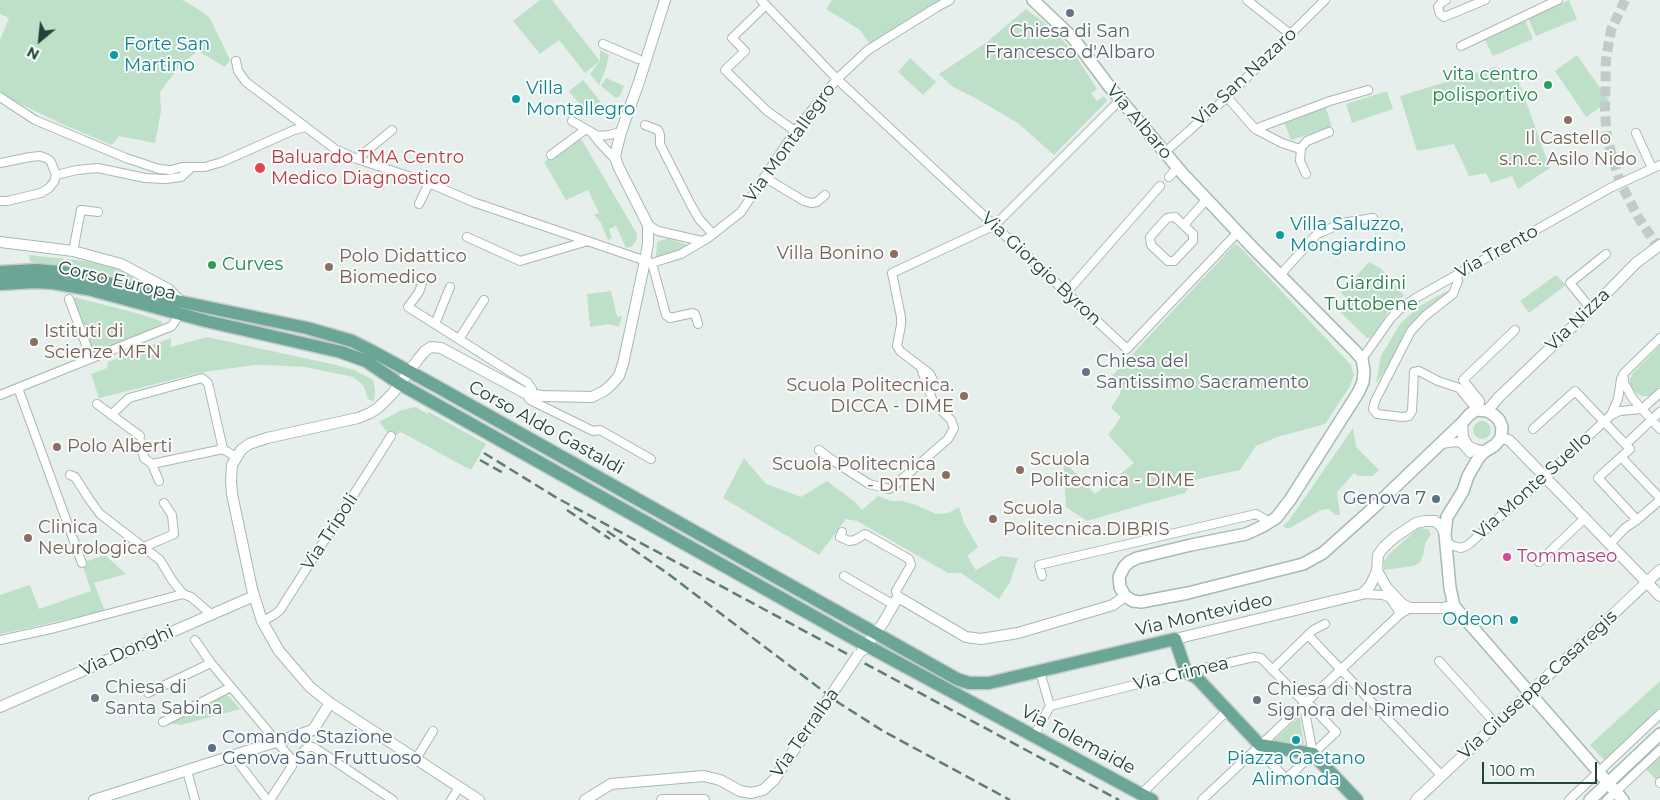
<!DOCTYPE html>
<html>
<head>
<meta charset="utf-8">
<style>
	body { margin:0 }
	#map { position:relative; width:1660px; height:800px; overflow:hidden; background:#e6efeb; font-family:Montserrat,sans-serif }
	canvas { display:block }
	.north { position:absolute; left:15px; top:15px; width:50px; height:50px; -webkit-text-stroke:4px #f7fbf9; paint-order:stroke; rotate:208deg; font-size:14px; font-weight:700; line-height:20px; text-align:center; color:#24423a }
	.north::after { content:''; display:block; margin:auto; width:18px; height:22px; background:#24423a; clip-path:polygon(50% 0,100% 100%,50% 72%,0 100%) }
	.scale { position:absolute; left:1482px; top:762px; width:115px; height:22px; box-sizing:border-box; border:2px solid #24423a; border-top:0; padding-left:6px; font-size:15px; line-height:18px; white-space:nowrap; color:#24423a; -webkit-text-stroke:4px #f7fbf9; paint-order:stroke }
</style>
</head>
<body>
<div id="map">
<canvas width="1660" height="800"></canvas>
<div class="north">N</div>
<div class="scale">100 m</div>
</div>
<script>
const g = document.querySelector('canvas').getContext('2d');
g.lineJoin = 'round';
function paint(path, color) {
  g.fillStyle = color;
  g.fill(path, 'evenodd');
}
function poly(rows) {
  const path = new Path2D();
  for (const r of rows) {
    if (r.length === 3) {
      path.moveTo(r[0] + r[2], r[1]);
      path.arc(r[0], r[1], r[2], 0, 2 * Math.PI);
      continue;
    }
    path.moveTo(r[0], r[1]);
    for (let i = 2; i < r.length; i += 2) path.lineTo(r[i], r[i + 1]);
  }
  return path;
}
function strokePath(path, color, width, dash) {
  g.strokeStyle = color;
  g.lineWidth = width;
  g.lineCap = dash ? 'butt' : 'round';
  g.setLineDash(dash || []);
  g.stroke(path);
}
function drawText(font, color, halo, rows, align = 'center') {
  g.font = font + ' Montserrat,sans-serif';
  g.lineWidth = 4;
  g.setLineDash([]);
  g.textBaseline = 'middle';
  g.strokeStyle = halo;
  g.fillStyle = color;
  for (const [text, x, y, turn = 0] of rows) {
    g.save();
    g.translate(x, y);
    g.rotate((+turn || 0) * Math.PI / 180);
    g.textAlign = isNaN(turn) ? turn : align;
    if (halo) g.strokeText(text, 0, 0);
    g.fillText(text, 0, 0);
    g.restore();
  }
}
const green = poly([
	[0,0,182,0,195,7,210,18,230,60,225,67,198,51,182,63,160,92,161,111,155,143,119,136,112,145,62,124,8,98,0,92,0,40,9,18,0,14],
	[540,0,552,0,600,61,600,50,609,55,606,68,599,85,590,74,600,61,585,73,559,40,540,54,513,21],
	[832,0,939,0,870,44,860,30,826,9],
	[1569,0,1577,19,1536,36,1528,18],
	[1026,9,1051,28,1072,50,1097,89,1091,93,1097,101,1104,96,1107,101,1054,155,1018,123,977,99,953,87,939,74,987,42],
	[1525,20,1533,39,1493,56,1484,38],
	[1577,55,1609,101,1586,117,1555,71],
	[910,58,936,82,923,95,898,72],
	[1495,67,1516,74,1550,168,1518,189,1512,176,1491,183,1486,173,1469,176,1454,144,1417,151,1400,96],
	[606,78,624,86,620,96,616,98,601,86],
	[583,80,601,102,587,114,569,91],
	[1387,91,1393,109,1352,123,1346,104],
	[1326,108,1332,127,1291,140,1284,122],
	[580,137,637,234,636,241,631,247,626,248,616,226,609,229,612,238,608,240,601,223,594,215,599,213,588,190,566,200,544,162],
	[668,238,687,245,672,254,656,257,657,242],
	[1235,244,1239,246,1351,365,1354,375,1350,386,1325,424,1277,437,1256,446,1240,470,1194,480,1185,493,1148,503,1087,521,1066,507,1063,460,1095,494,1134,463,1108,435,1121,417,1111,408,1121,392,1112,376],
	[29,255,85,261,102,265,117,269,131,276,142,285,86,268,30,262],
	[1369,262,1380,268,1389,277,1404,296,1389,310,1374,334,1370,338,1367,338,1340,312,1349,300,1341,293],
	[1556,275,1566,285,1529,313,1520,301],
	[611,291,616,313,618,317,622,316,619,327,609,324,590,327,587,294],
	[1447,291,1449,293,1409,330,1388,367,1376,383,1381,356,1400,324,1418,307],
	[70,296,136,313,161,321,163,325,92,353],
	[207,337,336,365,354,370,373,380,375,390,374,402,368,399,364,386,353,377,305,367,265,365,254,365,204,372,99,398,91,374,107,368,108,362,171,338,171,347],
	[1660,346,1660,387,1650,396,1642,396,1636,393,1632,388,1630,384,1630,379,1633,373],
	[416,407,427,414,429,412,486,444,471,470,401,432,392,438,379,422,402,410],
	[1482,430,9],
	[1353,428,1356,447,1379,470,1373,476,1358,476,1354,473,1337,492,1340,515,1335,515,1329,509,1321,510,1288,529,1283,526,1290,519],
	[744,458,766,484,801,497,827,481,855,502,862,510,878,496,891,501,902,501,916,505,936,514,948,513,959,507,964,523,978,547,967,556,976,570,1001,556,1018,558,1010,582,999,599,961,573,948,573,857,521,846,519,819,555,723,498],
	[1419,528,1428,529,1431,534,1425,544,1423,556,1420,562,1414,566,1384,570,1384,561,1390,553],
	[105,555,126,574,94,583,105,611,0,634,0,595,30,585,39,609,91,591,82,563],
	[1660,681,1660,710,1605,761,1590,745],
	[224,695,229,696,240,709,181,725,165,723],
	[1300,716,1304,744,1274,740],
	[1660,756,1660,780,1658,782,1646,769]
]);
const tertiaryTunnel = poly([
	[1625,0,1611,30,1606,59,1605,111,1607,139,1620,182,1638,217,1660,250]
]);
const minor = poly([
	[761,0,837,79,1127,349,1238,232],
	[1247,0,1290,34],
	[1446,0,1441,3,1438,7,1440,14,1444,17,1485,0],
	[766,5,732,38,745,51,725,70,767,111,795,131],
	[603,44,638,59],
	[1461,46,1558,0],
	[236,61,238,71,246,82,335,149,357,159,429,183,473,202,652,263,681,254,708,238,741,212,795,131,837,79,868,50,937,7,950,0],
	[0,97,35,120,126,158,159,169,171,170,182,167,205,167,222,162,294,130,306,127],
	[1227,97,1255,129,1282,143,1297,148,1301,148,1307,141,1329,132],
	[572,121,598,136,609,135,621,132],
	[645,125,658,130,660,135,660,144,691,205,699,219,713,234],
	[1255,129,1330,101,1368,90],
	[1636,133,1652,168],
	[593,134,599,142,616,160],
	[1301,148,1300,161,1306,174],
	[1164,153,1227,97,1325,0],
	[551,155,586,129],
	[357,159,392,130],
	[0,163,30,157,40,156,48,159,51,162,56,175],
	[764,177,804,201,811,203,817,202,825,195],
	[1169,177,1177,168],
	[0,201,7,201,41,193,49,188,54,182,56,175,77,170,98,168,145,178,166,179,181,177,191,168],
	[419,204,429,183],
	[1175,217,1193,234,1193,241,1174,261,1168,261,1151,245,1150,237,1167,218,1175,217],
	[648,225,658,231,702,241],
	[1184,225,1206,200],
	[467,237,520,261,588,241],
	[73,251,81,210,98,212],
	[652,263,666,315,670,318,693,313,695,314,698,324],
	[1280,275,1317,234,1322,232,1342,223,1373,218],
	[1457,275,1458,281,1453,294,1425,316,1411,331,1375,401,1373,409,1377,414,1402,417,1409,416,1412,411,1414,372,1419,371,1438,381,1459,388,1473,405,1476,410],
	[424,277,419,292,408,307,528,383,532,389,533,395],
	[1067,292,1160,186],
	[69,299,91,358],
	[1591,309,1570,283,1606,254],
	[435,324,450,287],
	[459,339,484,300],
	[1362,359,1391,318,1401,308,1414,299,1610,188,1660,165],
	[1624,379,1624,383,1633,399,1660,429],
	[933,380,930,374,900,351,897,346,901,325,901,317,892,273,995,225,1120,100],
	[18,388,82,563],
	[527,394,529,399,534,402,593,431,600,430,651,459],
	[0,395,172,326,181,311],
	[97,404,140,436],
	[1478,411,1480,401,1463,380,1515,330],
	[111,415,129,398,202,378,208,383,223,449,236,457],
	[1611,415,1618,399,1621,379,1624,373,1660,338],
	[1533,429,1575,391,1630,449,1621,457,1660,498],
	[141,442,144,458,152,464,159,481],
	[1441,444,1457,442,1462,444,1470,453],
	[1626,444,1660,412],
	[819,450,835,462,869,484,889,489,895,485,948,439,954,428,951,420,933,402,921,368],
	[1621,457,1598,478,1637,520],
	[152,464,223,449],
	[70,475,75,477,89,499,100,514,160,560,172,580,183,594],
	[842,532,840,537,849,541,855,540,865,534,909,559,911,565,896,591,898,597],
	[1446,540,1451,545,1457,547,1461,548,1468,545,1545,477,1611,415,1620,411,1642,409,1660,393],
	[1610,544,1625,528,1637,520,1660,500],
	[144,547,174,534,172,515,164,503],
	[1539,562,1585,518],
	[844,576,894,605],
	[1042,576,1039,565,1256,514,1270,522],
	[1362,594,1383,595,1390,598,1398,610,1399,615],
	[262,621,274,615,280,610,391,436],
	[1308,635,1442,776],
	[0,640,55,628,183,594,191,597,211,614],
	[195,640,211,663,293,761],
	[1439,661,1496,724],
	[1272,670,1313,630,1325,624],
	[1040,672,1050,706],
	[148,693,211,663],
	[1307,702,1305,712,1313,754],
	[163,722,231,687],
	[1034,736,1050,706,1178,674,1254,657,1261,658,1300,698,1311,706,1336,732,1286,779,1260,751,1260,745],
	[236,755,238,762,267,800],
	[416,759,433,731],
	[187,771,195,800],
	[1660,783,1660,782],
	[1141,794,1227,711],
	[270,800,292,766,293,761,309,746,315,748,393,800],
	[451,800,459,787],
	[1202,800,1399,615,1410,608],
	[1569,800,1660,714],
	[1607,800,1660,750]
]);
const tertiary = poly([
	[0,242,73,251,121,264,168,289,180,301],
	[1487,411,1499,397,1591,309,1636,263,1660,245],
	[1462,423,1463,438,1468,446,1474,449,1484,452],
	[1501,438,1509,440,1515,446,1660,596],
	[1377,571,1387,588,1402,604,1410,608,1443,608,1454,606],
	[1175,639,1362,594,1370,586,1377,571,1378,555,1384,547,1395,537,1416,523,1425,521,1435,521,1441,526,1445,534],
	[862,651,883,623,898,597,966,637,981,639,1018,633,1113,605,1125,596],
	[0,707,254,596],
	[94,800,313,730,330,703],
	[479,800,330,703,310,687,279,651,262,621,252,589,232,494,231,481,232,465,241,450,249,444,267,438,358,418,370,413,378,408,393,393,419,358,425,351,431,347,441,348,527,394,542,396,592,397,604,391,611,385,619,376,623,364,645,261,648,243,648,225,618,166,615,156,621,132,639,82,665,0],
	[585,800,611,784,704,776,720,780,740,791,751,793,763,790,774,780,780,771],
	[662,800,704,800],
	[1416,800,1660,570]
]);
const secondary = poly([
	[1033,0,1073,38,1109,86,1183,174,1251,246,1354,350,1362,359,1364,371,1363,382,1358,393,1290,500,1276,518,1263,526,1246,534,1191,545,1137,558,1129,562,1124,567,1119,577,1120,587,1125,596,1133,601,1141,602,1188,593,1303,564,1323,553,1371,510,1462,423,1469,415,1476,410,1487,411,1494,415,1499,420,1502,427,1501,438,1495,445,1484,452,1479,457,1468,476,1463,491,1447,517,1445,534,1450,588,1454,606,1623,800],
	[1590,800,1660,734]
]);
const primary = poly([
	[0,272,37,270,69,273,172,300,307,328,352,341,370,350,436,386,957,679,969,683,989,683,1175,639,1186,672,1197,678,1260,745,1313,754,1357,800],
	[0,284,34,282,53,283,88,289,206,321,341,352,366,361,400,384,849,636,1152,800]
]);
const rail = poly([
	[484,453,557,498,1119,800],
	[480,460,505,474],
	[567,510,610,539],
	[607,531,667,573,839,703,883,731,1010,800]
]);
const tertiaryBridge = poly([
	[780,771,858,655]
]);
const markers = [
	[1070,13,5,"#6b7280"],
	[114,55,5,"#0f9aa8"],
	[1548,85,5,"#2e9e5b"],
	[516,99,5,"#0f9aa8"],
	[1568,120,5,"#8d6e63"],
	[260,168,6,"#e0444e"],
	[1280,235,5,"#0f9aa8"],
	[894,254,5,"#8d6e63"],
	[212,265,5,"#2e9e5b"],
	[329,267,5,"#8d6e63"],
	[34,342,5,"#8d6e63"],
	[1086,372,5,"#6b7280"],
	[964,396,5,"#8d6e63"],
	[57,447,5,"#8d6e63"],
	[1020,470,5,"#8d6e63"],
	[946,475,5,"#8d6e63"],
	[1436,499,5,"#5c6f8a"],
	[993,519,5,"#8d6e63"],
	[28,538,5,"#8d6e63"],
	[1507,557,5,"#d1479c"],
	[1514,620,5,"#0f9aa8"],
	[95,698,5,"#6b7280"],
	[1257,700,5,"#6b7280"],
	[1296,740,5,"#0f9aa8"],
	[212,748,5,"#5c6f8a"]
];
const worshipNames = [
	["Chiesa di San",1070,32,"center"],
	["Francesco d'Albaro",1070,53,"center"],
	["Chiesa del",1096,362],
	["Santissimo Sacramento",1096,383],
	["Chiesa di",105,688],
	["Santa Sabina",105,709],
	["Chiesa di Nostra",1267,690],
	["Signora del Rimedio",1267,711]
];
const cultureNames = [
	["Forte San",124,45],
	["Martino",124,66],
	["Villa",526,89],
	["Montallegro",526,110],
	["Villa Saluzzo,",1290,225],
	["Mongiardino",1290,246],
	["Odeon",1504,620,"right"],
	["Piazza Gaetano",1296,759,"center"],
	["Alimonda",1296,780,"center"]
];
const leisureNames = [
	["vita centro",1538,75],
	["polisportivo",1538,96],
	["Curves",222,265,"left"]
];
const streetNames = [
	["Via San Nazaro",1245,77,-43],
	["Via Albaro",1139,122,50],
	["Via Montallegro",790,143,-54],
	["Via Trento",1497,252,-29],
	["Via Giorgio Byron",1041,269,43],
	["Corso Europa",117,281,13],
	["Via Nizza",1578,320,-44],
	["Corso Aldo Gastaldi",546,428,29],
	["Via Monte Suello",1533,486,-42],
	["Via Tripoli",330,532,-57],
	["Via Montevideo",1204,615,-13],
	["Via Donghi",127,651,-24],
	["Via Crimea",1181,674,-13],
	["Via Giuseppe Casaregis",1538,685,-43],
	["Via Terralba",805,733,-55],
	["Via Tolemaide",1078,740,28]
];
const educationNames = [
	["Il Castello",1568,139,"center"],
	["s.n.c. Asilo Nido",1568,160,"center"],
	["Villa Bonino",884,254,"right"],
	["Polo Didattico",339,257],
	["Biomedico",339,278],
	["Istituti di",44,332],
	["Scienze MFN",44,353],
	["Scuola Politecnica.",954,386,"right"],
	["DICCA - DIME",954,407,"right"],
	["Polo Alberti",67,447],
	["Scuola",1030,460],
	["Politecnica - DIME",1030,481],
	["Scuola Politecnica",936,465,"right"],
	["- DITEN",936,486,"right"],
	["Scuola",1003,509],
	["Politecnica.DIBRIS",1003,530],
	["Clinica",38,528],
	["Neurologica",38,549]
];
const healthNames = [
	["Baluardo TMA Centro",271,158],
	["Medico Diagnostico",271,179]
];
const parkNames = [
	["Giardini",1371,284],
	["Tuttobene",1371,305]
];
const serviceNames = [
	["Genova 7",1426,499],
	["Comando Stazione",222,738,"left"],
	["Genova San Fruttuoso",222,759,"left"]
];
const hotelNames = [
	["Tommaseo",1517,557]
];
paint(green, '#bfe0c8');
strokePath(tertiaryTunnel, '#bfccc8', 10, [10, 5]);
strokePath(minor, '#a8b8b2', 10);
strokePath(tertiary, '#a8b8b2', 12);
strokePath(secondary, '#a4bbb3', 14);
strokePath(primary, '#c2cac8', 15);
strokePath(minor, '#fff', 8);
strokePath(tertiary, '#fff', 10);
strokePath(secondary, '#fff', 11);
strokePath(primary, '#6aa596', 12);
strokePath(rail, '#5f7d75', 2.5, [10, 5]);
strokePath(tertiaryBridge, '#a8b8b2', 12, []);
strokePath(tertiaryBridge, '#fff', 10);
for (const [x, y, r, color] of markers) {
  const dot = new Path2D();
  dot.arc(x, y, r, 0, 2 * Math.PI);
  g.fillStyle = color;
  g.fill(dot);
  strokePath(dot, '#f7fbf9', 2);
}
drawText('18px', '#5b616d', '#f7fbf9', worshipNames, 'left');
drawText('18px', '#0d838f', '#f7fbf9', cultureNames, 'left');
drawText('18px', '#27864d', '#f7fbf9', leisureNames, 'right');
drawText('18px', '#24423a', '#f7fbf9', streetNames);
drawText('18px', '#785e54', '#f7fbf9', educationNames, 'left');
drawText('18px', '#be3a42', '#f7fbf9', healthNames, 'left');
drawText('18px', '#2d7a4b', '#f7fbf9', parkNames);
drawText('18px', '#4e5e75', '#f7fbf9', serviceNames, 'right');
drawText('18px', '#b23c85', '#f7fbf9', hotelNames, 'left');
</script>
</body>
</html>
